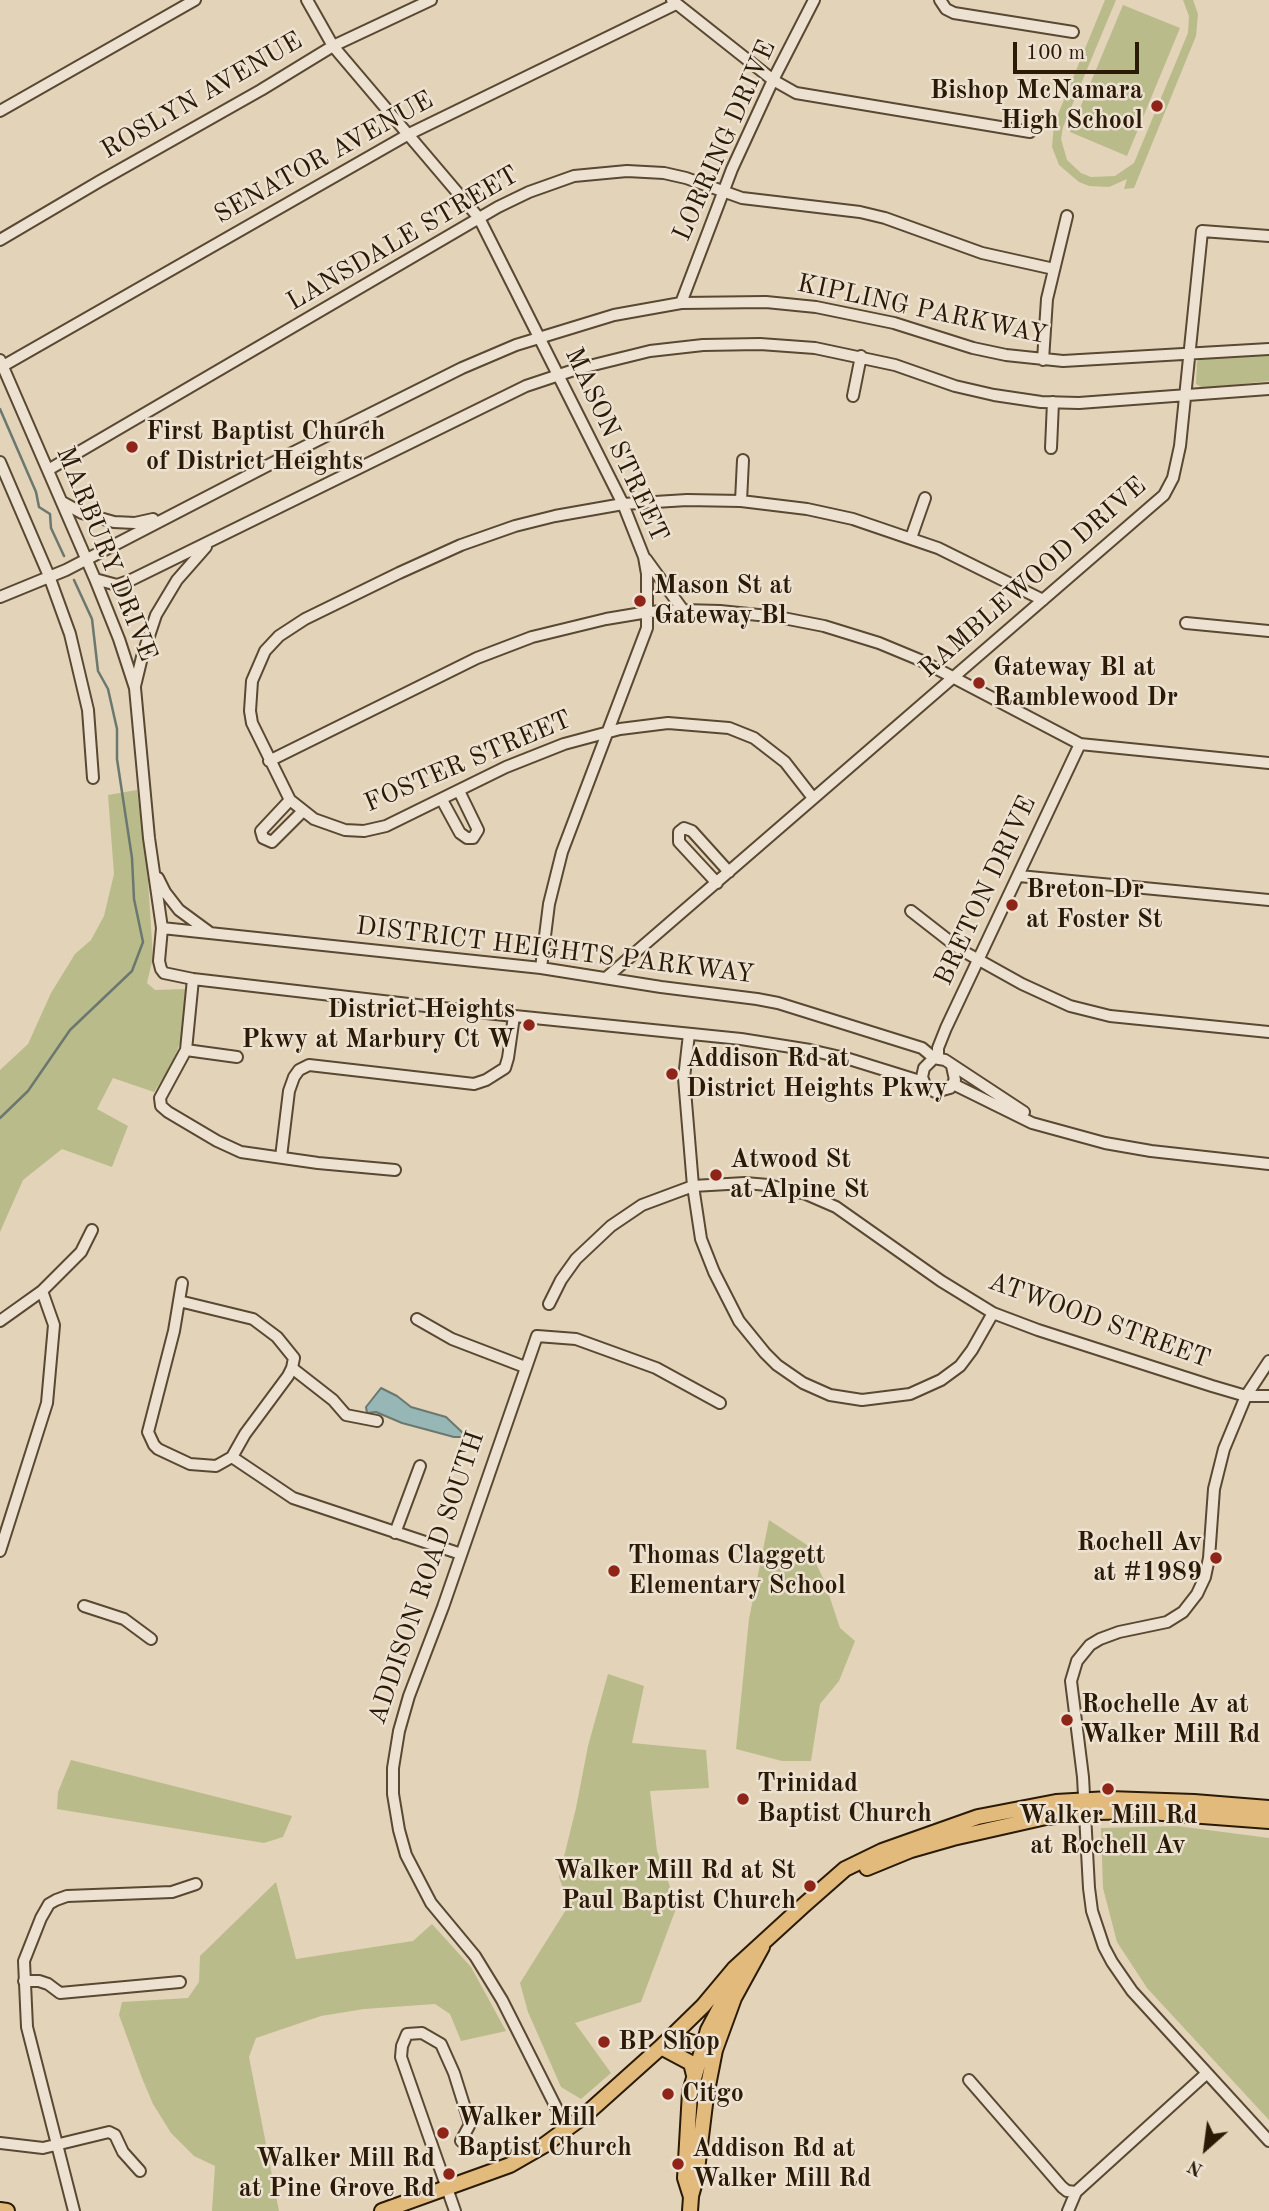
<!DOCTYPE html>
<html>
<head>
<meta charset="utf-8">
<style>
	body { margin:0 }
	#map { position:relative; width:1269px; height:2211px; overflow:hidden; background:#e3d3b8; font-family:"Old Standard TT",serif }
	canvas { display:block }
	.north { position:absolute; left:1171px; top:2113px; width:70px; height:70px; -webkit-text-stroke:5px #ede2d1; paint-order:stroke; rotate:208deg; font-size:19px; font-weight:700; line-height:28px; text-align:center; color:#2b1a06 }
	.north::after { content:''; display:block; margin:auto; width:24px; height:32px; background:#2b1a06; clip-path:polygon(50% 0,100% 100%,50% 72%,0 100%) }
	.scale { position:absolute; left:1013px; top:42px; width:126px; height:32px; box-sizing:border-box; border:4px solid #2b1a06; border-top:0; padding-left:9px; font-size:21px; line-height:24px; white-space:nowrap; color:#2b1a06; -webkit-text-stroke:5px #ede2d1; paint-order:stroke }
</style>
</head>
<body>
<div id="map">
<canvas width="1269" height="2211"></canvas>
<div class="north">N</div>
<div class="scale">100 m</div>
</div>
<script>
const g = document.querySelector('canvas').getContext('2d');
g.lineJoin = 'round';
function paint(path, color) {
  g.fillStyle = color;
  g.fill(path, 'evenodd');
}
function poly(rows) {
  const path = new Path2D();
  for (const r of rows) {
    path.moveTo(r[0], r[1]);
    for (let i = 2; i < r.length; i += 2) path.lineTo(r[i], r[i + 1]);
  }
  return path;
}
function strokePath(path, color, width, dash) {
  g.strokeStyle = color;
  g.lineWidth = width;
  g.lineCap = dash ? 'butt' : 'round';
  g.setLineDash(dash || []);
  g.stroke(path);
}
function drawText(font, color, halo, rows, align = 'center') {
  g.font = font + ' "Old Standard TT",serif';
  g.lineWidth = 5;
  g.setLineDash([]);
  g.textBaseline = 'middle';
  g.strokeStyle = halo;
  g.fillStyle = color;
  for (const [text, x, y, turn = 0] of rows) {
    g.save();
    g.translate(x, y);
    g.rotate((+turn || 0) * Math.PI / 180);
    g.textAlign = isNaN(turn) ? turn : align;
    if (halo) g.strokeText(text, 0, 0);
    g.fillText(text, 0, 0);
    g.restore();
  }
}
const green = poly([
	[1105,0,1116,0,1063,127,1061,139,1067,160,1081,173,1091,177,1115,176,1134,163,1188,33,1189,16,1183,0,1193,0,1198,14,1196,36,1134,188,1124,189,1127,179,1109,187,1089,186,1079,182,1059,165,1052,147,1054,124],
	[1123,5,1180,28,1127,156,1070,132],
	[1269,353,1269,381,1203,388,1196,384,1197,362,1201,358],
	[137,790,147,865,153,957,147,983,155,990,187,989,181,1039,174,1061,154,1092,113,1078,97,1109,128,1126,112,1167,62,1149,23,1180,0,1232,0,1070,28,1044,51,993,75,954,91,940,104,916,114,874,108,795],
	[769,1520,807,1545,824,1580,840,1628,855,1641,839,1681,820,1704,811,1761,782,1761,736,1749,749,1619],
	[608,1674,644,1686,632,1743,706,1750,709,1788,650,1791,657,1851,677,1906,641,2002,575,2023,611,2073,581,2099,561,2087,528,2012,520,1983,569,1905,559,1877,576,1808,588,1746],
	[71,1760,292,1816,283,1837,264,1843,57,1809,58,1792],
	[1177,1826,1269,1838,1269,2120,1147,1988,1117,1942,1103,1888,1101,1828],
	[276,1882,296,1959,413,1941,432,1924,471,1967,506,2031,461,2041,450,2014,435,2004,364,2009,321,2016,256,2038,249,2057,279,2211,212,2211,215,2166,194,2156,171,2133,153,2104,142,2078,119,2015,122,2002,188,1998,199,1982,200,1956]
]);
const water = poly([
	[381,1388,397,1396,411,1407,446,1417,464,1434,461,1437,454,1437,402,1423,376,1412,367,1413,366,1407,381,1388]
]);
const stream = poly([
	[0,409,36,492,39,507,50,514,51,528,64,556],
	[0,1118,28,1091,70,1030,132,971,143,942,134,899,132,858,117,759,117,729,108,689,98,671,92,619,74,580]
]);
const minor = poly([
	[307,0,333,46,479,218,623,504,644,557,647,574,647,628,562,852,549,904,541,968],
	[672,0,773,80,796,93,1030,132],
	[940,0,946,9,954,13,1073,32],
	[0,111,195,0],
	[0,240,100,181,261,90,333,46,431,0],
	[681,303,732,169,773,80,814,0],
	[0,360,95,579,119,639,135,688,149,838,162,928,159,961,161,969,164,973,193,979,495,1014,741,1039,810,1050,849,1059,923,1082],
	[1043,360,1047,299,1067,216],
	[3,366,409,134,676,4],
	[853,396,861,356],
	[1051,448,1053,402],
	[0,462,49,576,70,634,88,710,93,778],
	[48,470,498,207,529,192,574,176,627,171,664,173,686,178,742,198,860,212,885,218,982,253,1054,269],
	[741,501,743,460],
	[62,502,82,513,114,522,135,523,153,519],
	[911,538,925,498],
	[646,559,683,610],
	[95,579,117,585,131,580,526,386,577,369,650,351,703,345,760,344,815,348,895,365,955,386,994,395,1041,402,1079,403,1269,389],
	[0,597,66,570,286,456,462,368,516,345,614,315,681,303,766,302,816,307,894,323,973,348,1006,355,1063,361,1269,349],
	[1186,623,1269,631],
	[135,686,142,657,156,615,177,580,206,547],
	[269,761,477,658,532,637,606,619,648,612,683,610,720,611,778,617,824,626,879,643,920,660,1080,744,1269,763],
	[813,798,785,762,754,738,729,728,668,723,620,729,564,744,506,767,386,826,364,831,345,830,314,819,290,800,252,723,250,711,252,681,265,651,279,636,305,619,399,573,461,545,515,526,555,516,623,504,687,500,741,501,807,509,853,519,938,548,1043,600],
	[290,800,261,831,263,838,272,842,303,811],
	[442,800,460,833,467,838,473,838,478,830,459,791],
	[1019,876,1269,900],
	[158,878,165,892,179,910,209,932],
	[717,883,679,842,679,832,684,828,692,831,729,872],
	[911,911,961,950,1022,984,1070,1006,1110,1016,1269,1032],
	[162,928,541,968,661,987,757,999,778,1003,922,1048,934,1058],
	[607,977,1164,495,1173,478,1180,446,1202,231,1269,236],
	[193,979,186,1050,160,1098,161,1106,168,1112,217,1141,241,1152,318,1163,395,1170],
	[689,1034,684,1078,693,1186,701,1239,714,1272,739,1321,765,1353,777,1365,803,1383,830,1395,862,1400,910,1394,941,1380,960,1366,972,1350,993,1313],
	[186,1050,237,1057],
	[938,1059,938,1048,946,1028,1080,744],
	[952,1066,955,1080,950,1088,935,1092,926,1087,922,1077,924,1068,934,1058,945,1060,1024,1112],
	[953,1084,1032,1123,1105,1143,1151,1151,1269,1164],
	[281,1157,289,1091,294,1077,299,1070,309,1065,474,1084,486,1080,505,1068,508,1058,514,1016],
	[179,1301,253,1319,277,1337,294,1358,292,1368,288,1376,245,1434,232,1457,216,1466,190,1464,158,1449,154,1445,148,1432,174,1331,182,1283],
	[549,1304,561,1280,576,1259,611,1226,642,1205,693,1186,745,1183,768,1185,806,1194,836,1207,941,1281,993,1313,1038,1330,1212,1386,1246,1396,1269,1396],
	[417,1319,452,1339,525,1367],
	[0,1321,42,1291,81,1252,92,1230],
	[1269,1361,1246,1396,1224,1449,1214,1489,1209,1558,1205,1577,1197,1594,1183,1612,1167,1622,1119,1632,1100,1639,1090,1645,1077,1661,1071,1681,1083,1777,1089,1888,1092,1911,1104,1947,1112,1962,1132,1991,1269,2141],
	[292,1368,333,1400,346,1415,377,1421],
	[232,1457,293,1498,461,1554],
	[395,1533,420,1466],
	[0,1551,47,1403,54,1325,42,1291],
	[84,1606,124,1619,151,1639],
	[24,1981,39,1981,48,1984,60,1993,180,1982],
	[969,2080,1062,2187,1067,2191,1076,2192],
	[567,2129,502,2000,475,1956,431,1903,406,1855,399,1830,393,1794,393,1768,399,1731,409,1696,443,1607,537,1336,576,1339,656,1368,720,1403],
	[0,2143,43,2148,109,2132,115,2135,123,2152,140,2171],
	[74,2211,27,2027,24,1961,41,1918,49,1904,56,1900,67,1896,172,1892,196,1884],
	[455,2211,401,2057,402,2046,407,2034,422,2033,441,2044,454,2073,470,2124,461,2141],
	[1068,2211,1076,2192,1206,2074]
]);
const major = poly([
	[867,1868,911,1850,953,1838,1046,1817,1098,1812,1136,1811,1269,1821],
	[666,2045,684,2040,710,2048],
	[661,2047,691,2063,694,2075],
	[691,2196,696,2178,706,2096,715,2050,734,1998,762,1947],
	[0,2210,7,2211],
	[382,2211,510,2165,543,2146,584,2116,661,2047,703,2006,734,1969,804,1905,845,1869,882,1851,978,1817,1056,1802,1109,1799,1194,1802,1269,1808],
	[690,2211,691,2197,685,2178,690,2092,708,2030,735,1979]
]);
const markers = [
	[1157,106,7,"#8f2418"],
	[132,447,7,"#8f2418"],
	[640,601,7,"#8f2418"],
	[979,683,7,"#8f2418"],
	[1012,905,7,"#8f2418"],
	[529,1025,7,"#8f2418"],
	[672,1074,7,"#8f2418"],
	[716,1175,7,"#8f2418"],
	[1216,1558,7,"#8f2418"],
	[614,1571,7,"#8f2418"],
	[1067,1720,7,"#8f2418"],
	[1108,1789,7,"#8f2418"],
	[743,1799,7,"#8f2418"],
	[810,1886,7,"#8f2418"],
	[604,2042,7,"#8f2418"],
	[668,2094,7,"#8f2418"],
	[443,2133,7,"#8f2418"],
	[678,2164,7,"#8f2418"],
	[449,2174,7,"#8f2418"]
];
const poiNames = [
	["Bishop McNamara",1143,91,"right"],
	["High School",1143,121,"right"],
	["First Baptist Church",146,432],
	["of District Heights",146,462],
	["Mason St at",654,586],
	["Gateway Bl",654,616],
	["Gateway Bl at",993,668],
	["Ramblewood Dr",993,698],
	["Breton Dr",1026,890],
	["at Foster St",1026,920],
	["District Heights",515,1010,"right"],
	["Pkwy at Marbury Ct W",515,1040,"right"],
	["Addison Rd at",686,1059],
	["District Heights Pkwy",686,1089],
	["Atwood St",730,1160],
	["at Alpine St",730,1190],
	["Rochell Av",1202,1543,"right"],
	["at #1989",1202,1573,"right"],
	["Thomas Claggett",628,1556],
	["Elementary School",628,1586],
	["Rochelle Av at",1081,1705],
	["Walker Mill Rd",1081,1735],
	["Trinidad",757,1784],
	["Baptist Church",757,1814],
	["Walker Mill Rd",1108,1816,"center"],
	["at Rochell Av",1108,1846,"center"],
	["Walker Mill Rd at St",796,1871,"right"],
	["Paul Baptist Church",796,1901,"right"],
	["BP Shop",618,2042],
	["Citgo",682,2094],
	["Walker Mill",457,2118],
	["Baptist Church",457,2148],
	["Addison Rd at",692,2149],
	["Walker Mill Rd",692,2179],
	["Walker Mill Rd",435,2159,"right"],
	["at Pine Grove Rd",435,2189,"right"]
];
const streetNames = [
	["ROSLYN AVENUE",202,96,-30],
	["LORRING DRIVE",725,141,-66],
	["SENATOR AVENUE",324,158,-29],
	["LANSDALE STREET",403,239,-30],
	["KIPLING PARKWAY",922,310,12],
	["MASON STREET",616,445,65],
	["MARBURY DRIVE",106,554,68],
	["RAMBLEWOOD DRIVE",1033,578,-41],
	["FOSTER STREET",468,762,-23],
	["BRETON DRIVE",986,891,-65],
	["DISTRICT HEIGHTS PARKWAY",555,951,7],
	["ATWOOD STREET",1099,1321,20],
	["ADDISON ROAD SOUTH",427,1578,-71]
];
paint(green, '#babb8a');
paint(water, '#96b7b5');
strokePath(water, '#6b786f', 2);
strokePath(stream, '#6b786f', 2.5);
strokePath(minor, '#594832', 14);
strokePath(major, '#2b1a06', 18);
strokePath(minor, '#ede2d1', 10);
strokePath(major, '#e2ba7c', 14);
for (const [x, y, r, color] of markers) {
  const dot = new Path2D();
  dot.arc(x, y, r, 0, 2 * Math.PI);
  g.fillStyle = color;
  g.fill(dot);
  strokePath(dot, '#ede2d1', 2.5);
}
drawText('bold 26px', '#2b1a06', '#ede2d1', poiNames, 'left');
drawText('26px', '#2b1a06', '#ede2d1', streetNames);
</script>
</body>
</html>
